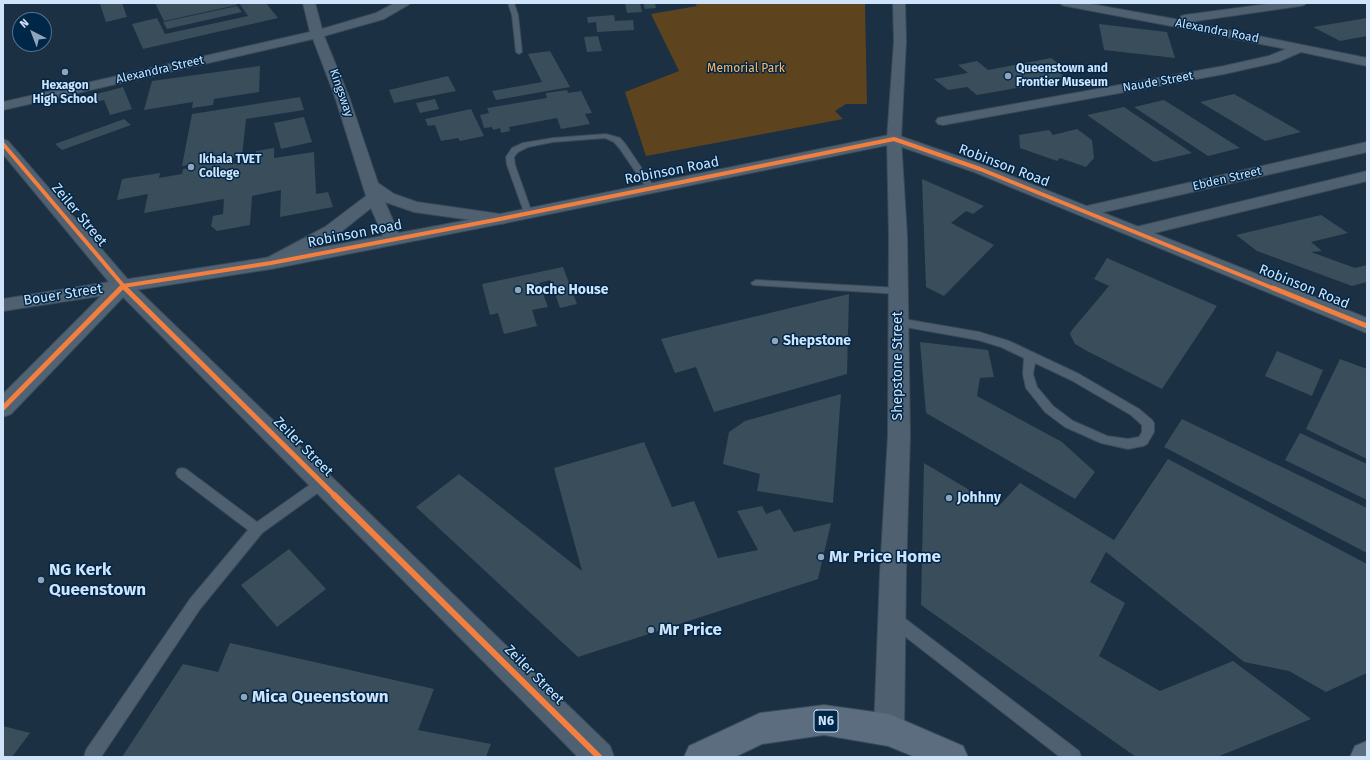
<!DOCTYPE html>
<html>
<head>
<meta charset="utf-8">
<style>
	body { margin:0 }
	#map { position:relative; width:1370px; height:760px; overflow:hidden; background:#1b3043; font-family:"Fira Sans",sans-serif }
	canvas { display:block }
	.frame { position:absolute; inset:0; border:4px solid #cfe4fa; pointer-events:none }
	.north { position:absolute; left:12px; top:12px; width:40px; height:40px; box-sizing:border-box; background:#012748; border:1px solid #53738f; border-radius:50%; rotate:318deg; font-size:11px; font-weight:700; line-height:16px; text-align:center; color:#cfe4fa }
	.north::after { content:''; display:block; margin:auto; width:14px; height:18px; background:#90a5ba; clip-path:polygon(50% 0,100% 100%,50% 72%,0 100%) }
</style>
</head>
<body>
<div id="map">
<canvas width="1370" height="760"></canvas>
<div class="frame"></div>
<div class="north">N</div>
</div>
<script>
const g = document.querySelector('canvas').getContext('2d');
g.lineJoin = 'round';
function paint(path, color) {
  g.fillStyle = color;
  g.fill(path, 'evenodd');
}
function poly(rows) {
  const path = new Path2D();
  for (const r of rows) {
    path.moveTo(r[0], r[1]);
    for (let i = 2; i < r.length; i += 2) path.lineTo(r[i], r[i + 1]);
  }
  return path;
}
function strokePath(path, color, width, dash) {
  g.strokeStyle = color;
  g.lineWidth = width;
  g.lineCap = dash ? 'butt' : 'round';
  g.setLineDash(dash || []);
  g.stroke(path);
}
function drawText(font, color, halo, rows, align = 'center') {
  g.font = font + ' "Fira Sans",sans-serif';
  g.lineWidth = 3;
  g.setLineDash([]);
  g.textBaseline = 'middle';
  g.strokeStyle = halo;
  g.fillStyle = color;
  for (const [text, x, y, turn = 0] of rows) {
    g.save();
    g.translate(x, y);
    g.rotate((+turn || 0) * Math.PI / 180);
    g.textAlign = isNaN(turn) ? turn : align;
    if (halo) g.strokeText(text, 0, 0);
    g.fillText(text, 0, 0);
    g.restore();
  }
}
const green = poly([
	[695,3,865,3,867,104,846,104,835,111,843,119,646,156,625,92,679,71,651,14,697,6]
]);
const building = poly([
	[105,3,122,3,127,17,106,22,100,4],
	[155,3,235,3,237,5,164,21],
	[239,3,266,3,278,18,143,49,132,24,157,18,165,34,248,16],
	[625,3,640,3,642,12,627,13],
	[643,3,655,3,656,8,645,9],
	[237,6,242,12,167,29,163,22],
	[614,15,615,21,633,20,634,30,597,32,596,22,588,23,587,17],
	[1367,18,1367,36,1340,41,1313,27],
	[1099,24,1167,32,1175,58,1104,50],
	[598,36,602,51,587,52,584,37],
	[550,51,570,87,496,100,492,91,542,82,528,54],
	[1051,58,1069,71,1059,72,1068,79,977,95,967,87,948,90,934,79,968,73,958,65,977,61,988,70],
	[260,66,259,92,214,99,213,105,192,108,193,102,144,110,152,81],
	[448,76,456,91,394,103,389,90],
	[123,87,132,109,110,115,104,100,95,102,93,95],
	[567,90,568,93,581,91,592,113,585,114,590,124,561,129,557,118,509,127,510,131,501,133,500,128,493,130,492,127,484,128,480,115,489,113,487,108,547,98,546,93],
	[1234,94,1301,132,1265,141,1200,102],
	[300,97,304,110,246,119,242,156,231,158,230,161,234,161,234,164,255,160,256,151,274,148,274,158,314,152,316,194,328,192,333,207,280,217,281,190,252,196,250,225,217,231,211,226,213,216,223,214,224,199,144,213,148,194,117,200,122,179,160,173,159,178,182,174,183,169,194,168,194,164,182,166,192,114],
	[435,99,439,109,420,113,416,103],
	[1164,100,1240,148,1208,156,1134,107],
	[1124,107,1192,153,1154,162,1087,115],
	[471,109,484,136,460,141,458,138,441,141,435,125,428,126,425,119],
	[304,117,312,142,281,149,274,123],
	[124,119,131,125,62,150,55,144],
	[1077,129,1092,140,1094,158,1086,167,1060,158,1057,161,1020,148,1019,135,1049,130,1053,135],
	[922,179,984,206,973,214,966,211,951,223,994,245,944,296,926,287],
	[1321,215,1348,233,1311,242,1322,251,1311,252,1355,268,1367,265,1367,282,1352,286,1257,251,1236,235],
	[1107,258,1217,306,1162,389,1087,351,1075,344,1070,334,1072,330,1109,286,1094,279],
	[563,267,577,304,560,308,550,280,539,283,548,307,532,310,537,326,504,334,498,313,490,315,482,284],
	[849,294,847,374,714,412,696,367,675,373,661,339],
	[920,342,988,350,994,377,980,378,977,396,1062,442,1095,472,1075,499,926,413],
	[1277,351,1323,370,1312,396,1265,376],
	[1340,359,1367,369,1367,459,1306,429],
	[841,394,833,503,757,491,760,474,723,464,729,432,745,421],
	[1182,419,1367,508,1367,553,1164,447],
	[1300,433,1367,464,1367,500,1285,460],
	[644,442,672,507,694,501,718,558,758,550,737,511,762,506,766,514,780,509,794,532,831,523,818,579,578,657,416,507,459,474,582,571,554,468],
	[1168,459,1367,564,1367,673,1326,692,1289,671,1244,662,1106,552,1090,582,1125,603,1099,656,1160,691,1233,661,1311,719,1217,757,1136,757,921,605,924,463,998,507,1020,483,1114,540],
	[289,549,326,589,277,627,241,585],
	[230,643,434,689,418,730,491,744,486,757,122,757,183,664,218,672],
	[3,726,30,733,12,757,3,757]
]);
const lane = poly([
	[508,3,514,3,518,15,522,52,519,54,516,52,512,15,508,3],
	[606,134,620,138,626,145,655,188,654,190,648,190,620,149,614,142,605,138,553,142,528,147,518,152,514,157,515,165,532,213,528,216,525,215,507,165,506,157,512,148,523,143,553,138,606,134],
	[756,280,899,288,904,291,899,294,753,285,751,283,756,280],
	[898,318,979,332,1009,341,1079,374,1139,409,1152,420,1154,423,1154,432,1147,444,1143,446,1128,449,1101,443,1065,427,1045,412,1026,388,1023,374,1024,358,1001,347,978,340,894,325,893,322,894,319,898,318],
	[1035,363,1071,380,1131,415,1142,425,1142,432,1139,437,1128,439,1107,436,1073,421,1053,406,1037,387,1033,374,1035,363],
	[182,468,186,469,257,522,318,479,322,478,326,479,328,483,326,487,262,533,200,609,101,757,84,757,86,750,190,599,248,530,178,477,176,473,178,469,182,468],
	[894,612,899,614,1079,751,1081,757,1060,757,889,624,887,619,889,614,894,612]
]);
const street = poly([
	[303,3,315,3,322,29,376,13,395,3,410,3,408,5,384,19,324,36,349,97,378,183,394,194,417,202,500,214,506,215,508,219,506,223,500,224,414,212,385,202,401,239,398,243,392,244,386,243,371,208,337,235,277,267,271,269,265,267,262,263,265,259,325,227,366,196,335,97,313,39,3,110,3,102,310,32,303,3],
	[893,3,905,3,906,41,901,139,907,236,910,436,906,573,904,730,900,741,889,745,878,741,874,730,880,573,888,436,889,236,887,139,894,41,893,3],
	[1060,3,1085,3,1180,20,1181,16,1185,15,1275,3,1306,3,1304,5,1300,6,1189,22,1367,58,1367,66,1301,52,1278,62,1224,74,943,125,938,124,936,121,938,118,943,117,1224,66,1269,56,1286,49,1166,25,1066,6,1062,5,1060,3],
	[3,139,8,141,130,282,610,746,614,757,578,757,119,293,3,311,3,299,109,282,3,154,3,139],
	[1367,142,1367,152,1087,216,1081,215,1079,211,1081,207,1087,206,1367,142],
	[1367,171,1367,181,1138,237,1132,236,1129,232,1132,228,1367,171]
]);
const secondary = poly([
	[894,134,986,166,1367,318,1367,333,974,172,893,144,500,224,271,269,129,291,11,414,3,417,3,394,116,281,271,257,500,214,894,134]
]);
const highway = poly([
	[824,705,889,714,963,746,968,757,915,757,888,746,824,735,762,744,735,757,684,757,689,746,760,713,824,705],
	[1367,741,1367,757,1350,757,1355,746,1367,741]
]);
const cyclewayFar2 = poly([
	[3,144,126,289],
	[120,289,123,286,271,263,500,219,894,139,980,169,1275,289]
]);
const cyclewayFar1 = poly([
	[125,288,335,496],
	[1273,288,1367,326],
	[3,408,121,288]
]);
const cycleway = poly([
	[334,495,599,757]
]);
const markers = [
	[65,72,4,"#90a5ba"],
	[1008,76,4,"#90a5ba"],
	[191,167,4,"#90a5ba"],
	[518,290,4,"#90a5ba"],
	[775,341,4,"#90a5ba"],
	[949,498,4,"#90a5ba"],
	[821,557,4,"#90a5ba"],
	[41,580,4,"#90a5ba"],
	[651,630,4,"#90a5ba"],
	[244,697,4,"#90a5ba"]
];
const farStreetnames = [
	["Alexandra Road",1217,31,11],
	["Alexandra Street",160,70,-13],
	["Naude Street",1158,82,-10],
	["Kingsway",341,93,71],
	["Ebden Street",1227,179,-13]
];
const farParknames = [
	["Memorial Park",746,69]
];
const farPoinames = [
	["Queenstown and",1016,69],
	["Frontier Museum",1016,83],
	["Hexagon",65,86,"center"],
	["High School",65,100,"center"],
	["Ikhala TVET",199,160],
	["College",199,174]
];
const shields = [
	[826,721,24]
];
const shieldNames = [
	["N6",826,721]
];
const streetNames = [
	["Robinson Road",1004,166,21],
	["Robinson Road",672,171,-11],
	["Zeiler Street",79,215,50],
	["Robinson Road",355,234,-11],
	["Robinson Road",1304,287,22],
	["Bouer Street",63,295,-9],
	["Shepstone Street",898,366,-90],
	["Zeiler Street",303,447,45],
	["Zeiler Street",534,675,45]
];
const poiNames = [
	["Roche House",526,290],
	["Shepstone",783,341],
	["Johhny",957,498]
];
const nearPoinames = [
	["Mr Price Home",829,557],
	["NG Kerk",49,570],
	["Queenstown",49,590],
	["Mr Price",659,630],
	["Mica Queenstown",252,697]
];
paint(green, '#5e431f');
paint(building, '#3a4d5a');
strokePath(lane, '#3a4a58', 2);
strokePath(street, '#3a4a58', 2);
strokePath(secondary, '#3a4a58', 2);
strokePath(highway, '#3a4a58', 2);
paint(lane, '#4f6171');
paint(street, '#4f6171');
paint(secondary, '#516373');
paint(highway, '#5c6d7f');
strokePath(cyclewayFar2, '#f27e40', 4);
strokePath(cyclewayFar1, '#f27e40', 5);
strokePath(cycleway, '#f27e40', 6);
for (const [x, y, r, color] of markers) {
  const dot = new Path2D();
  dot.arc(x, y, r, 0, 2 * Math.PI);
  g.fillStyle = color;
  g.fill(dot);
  strokePath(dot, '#012748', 1.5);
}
drawText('12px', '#cfe4fa', '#012748', farStreetnames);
drawText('12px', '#ffb862', '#012748', farParknames);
drawText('bold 12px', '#cfe4fa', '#012748', farPoinames, 'left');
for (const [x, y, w] of shields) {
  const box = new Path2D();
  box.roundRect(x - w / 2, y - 11, w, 22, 3);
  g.fillStyle = '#012748';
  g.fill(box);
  strokePath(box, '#cfe4fa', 1);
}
drawText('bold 13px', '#cfe4fa', null, shieldNames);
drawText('14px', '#cfe4fa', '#012748', streetNames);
drawText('bold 14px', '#cfe4fa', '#012748', poiNames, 'left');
drawText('bold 17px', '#cfe4fa', '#012748', nearPoinames, 'left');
</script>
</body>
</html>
